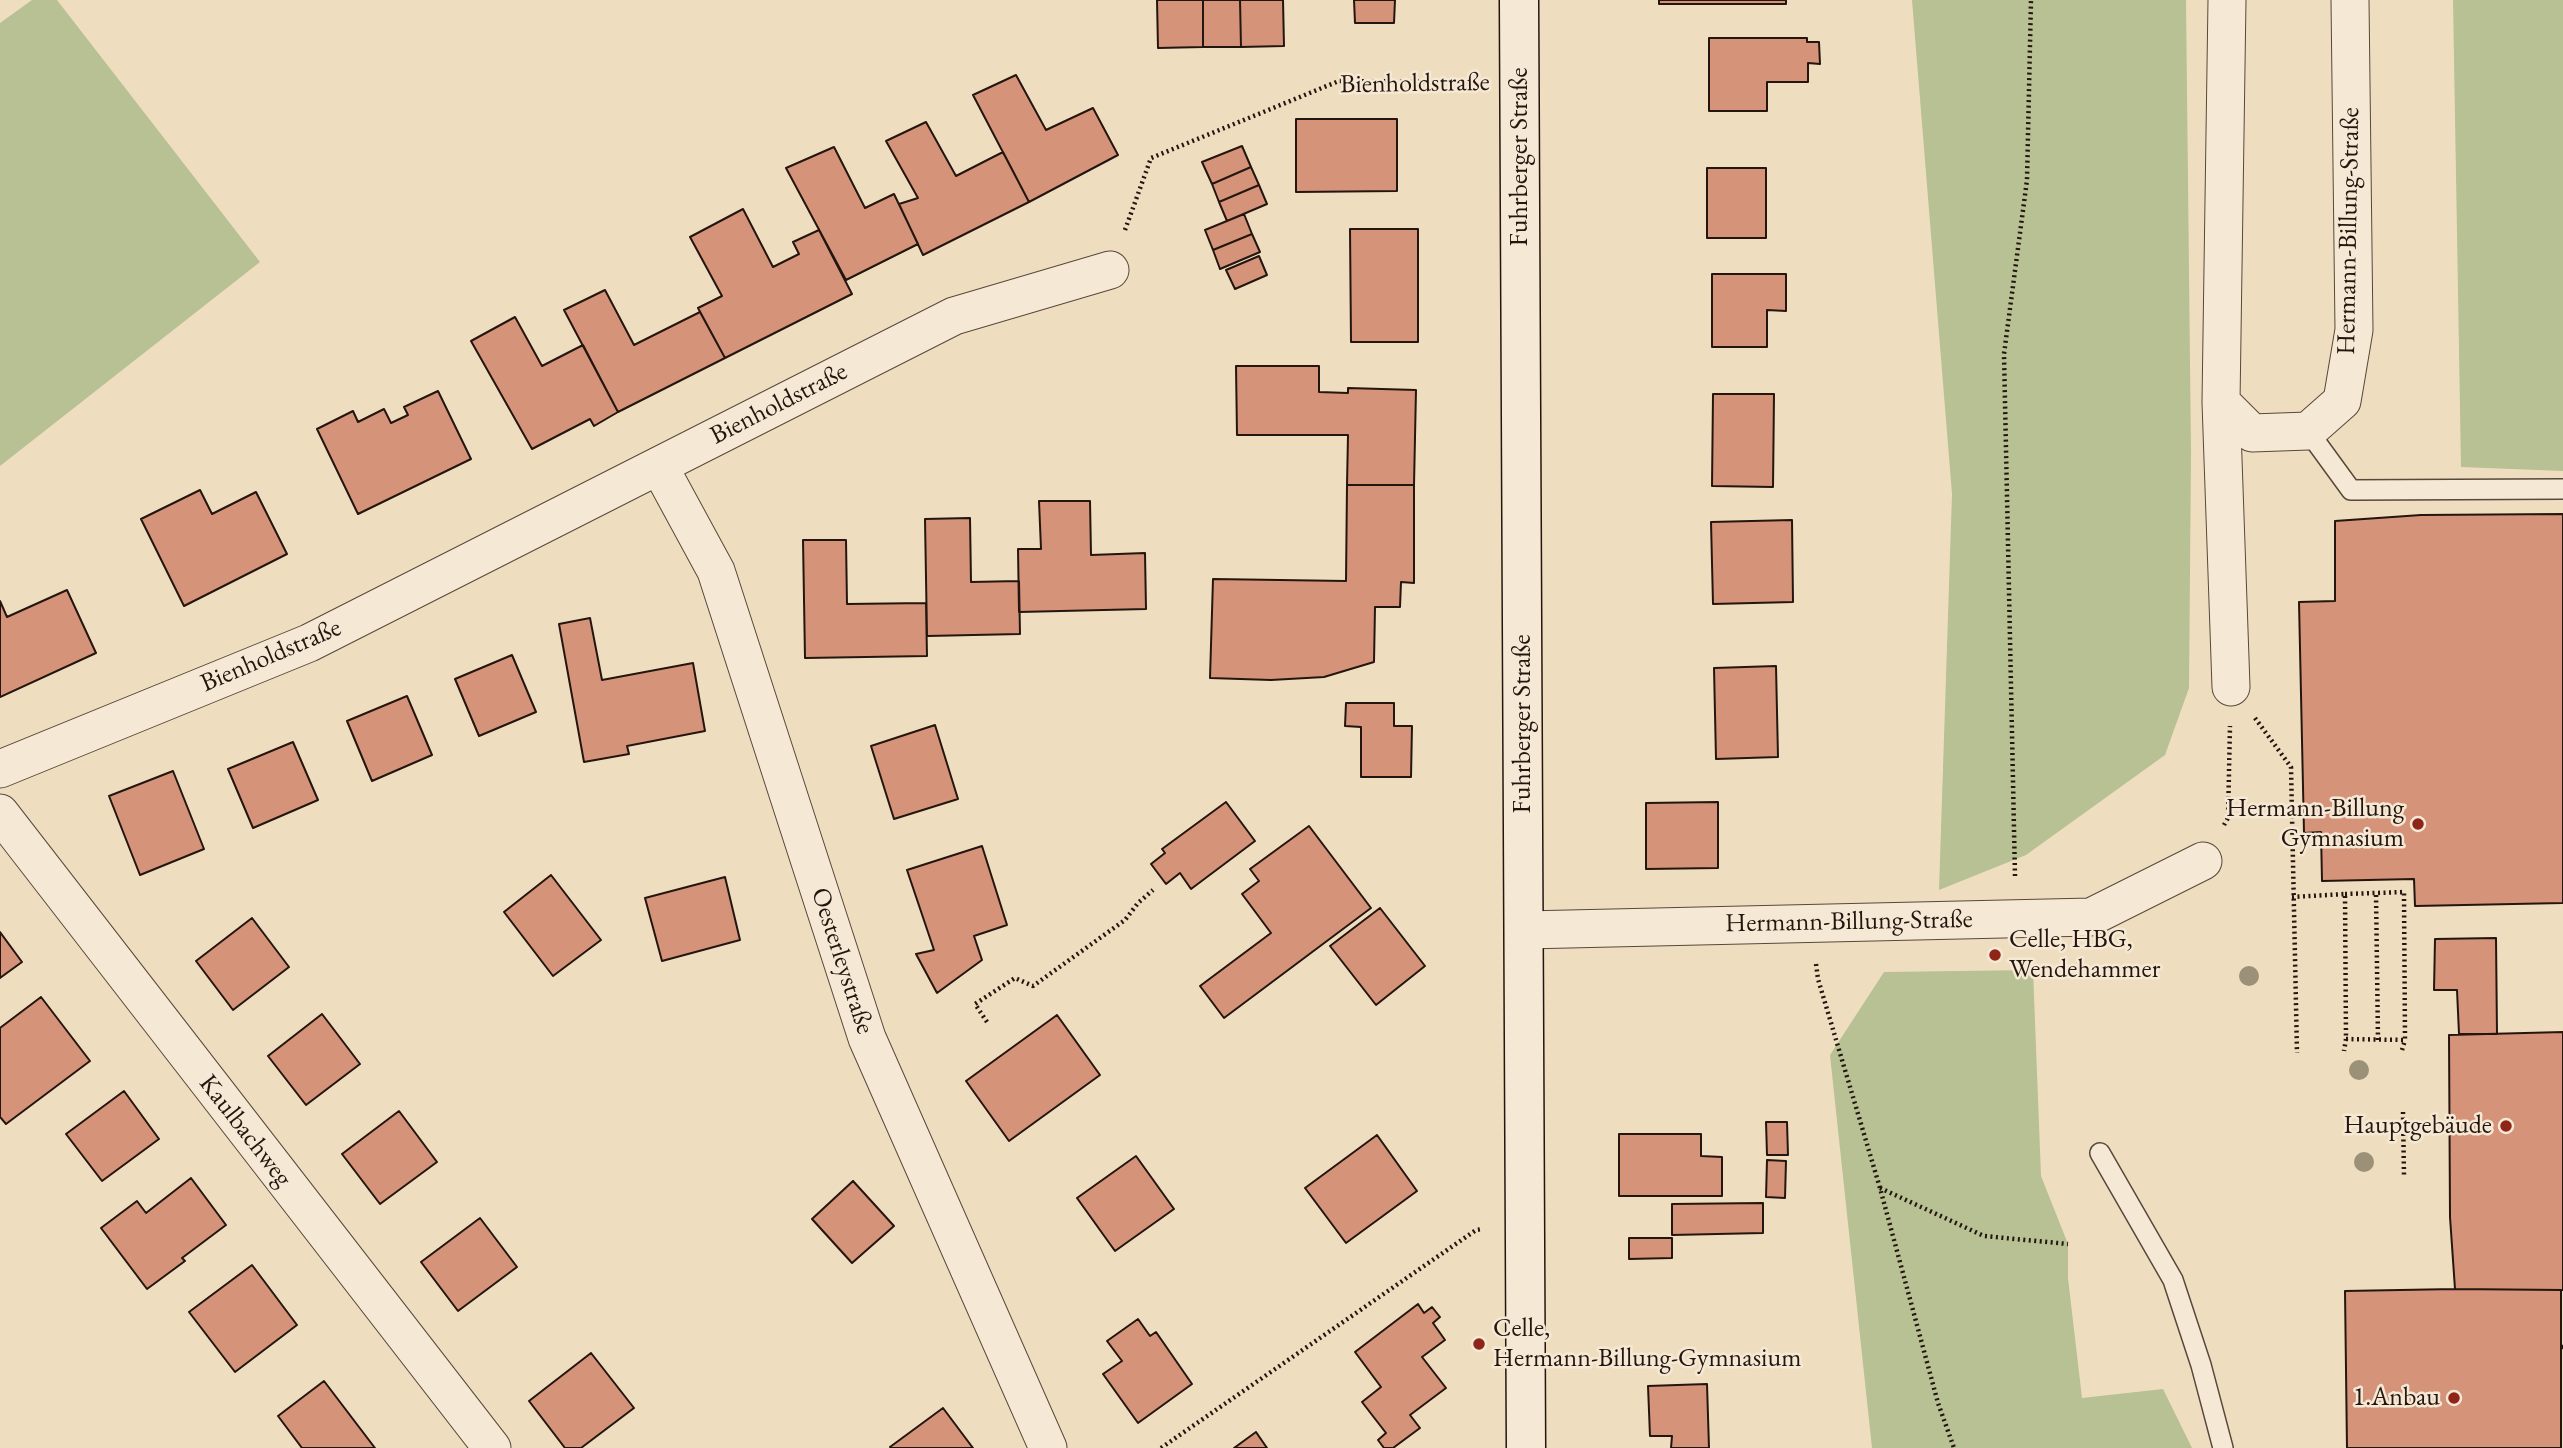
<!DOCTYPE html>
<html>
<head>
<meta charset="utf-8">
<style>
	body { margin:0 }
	canvas { display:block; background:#efddbf }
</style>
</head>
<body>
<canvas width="2563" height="1448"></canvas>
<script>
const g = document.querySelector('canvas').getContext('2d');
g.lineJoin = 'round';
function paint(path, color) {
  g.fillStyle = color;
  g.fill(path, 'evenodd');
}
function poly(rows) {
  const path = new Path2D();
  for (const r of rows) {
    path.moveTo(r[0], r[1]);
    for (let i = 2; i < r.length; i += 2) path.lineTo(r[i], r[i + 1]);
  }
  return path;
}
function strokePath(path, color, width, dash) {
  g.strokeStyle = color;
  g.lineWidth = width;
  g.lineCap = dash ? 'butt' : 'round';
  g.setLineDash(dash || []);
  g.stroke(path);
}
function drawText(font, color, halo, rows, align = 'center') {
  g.font = font + ' "EB Garamond",serif';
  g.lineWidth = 5;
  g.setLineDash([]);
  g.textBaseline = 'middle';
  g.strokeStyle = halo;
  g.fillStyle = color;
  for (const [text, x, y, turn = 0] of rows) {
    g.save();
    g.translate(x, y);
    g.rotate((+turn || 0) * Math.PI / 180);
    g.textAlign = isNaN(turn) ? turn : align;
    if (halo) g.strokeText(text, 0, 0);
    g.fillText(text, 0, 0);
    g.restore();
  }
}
const green = poly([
	[32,0,57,0,260,262,0,466,0,23],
	[1912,0,2186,0,2191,453,2189,688,2165,755,2026,855,1939,890,1952,494],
	[2453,0,2563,0,2563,471,2461,467],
	[2033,970,2041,1176,2068,1244,2068,1278,2082,1398,2163,1389,2192,1448,1872,1448,1830,1055,1884,972]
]);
const building = poly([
	[1157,0,1203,0,1203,47,1158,48,1157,0],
	[1203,0,1240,0,1241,47,1203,47,1203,0],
	[1240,0,1283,0,1284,46,1241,47,1240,0],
	[1354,0,1395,0,1394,23,1355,23,1354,0],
	[1659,0,1786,0,1786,4,1659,4,1659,0],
	[1709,38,1807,38,1807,42,1819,42,1820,64,1808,63,1808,82,1767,82,1767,111,1709,111,1709,38],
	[1016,75,1046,130,1093,108,1118,155,1029,202,973,95,1016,75],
	[1296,119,1397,119,1397,191,1296,192,1296,119],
	[926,122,956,176,1003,152,1029,202,923,255,899,204,918,198,886,141,926,122],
	[1242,146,1251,167,1212,184,1202,162,1242,146],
	[834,147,865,208,894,194,918,244,846,280,786,168,834,147],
	[1251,167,1259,185,1219,202,1212,184,1251,167],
	[1707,168,1766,168,1766,238,1707,238,1707,168],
	[1259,185,1267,204,1227,221,1219,202,1259,185],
	[743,209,773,267,799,254,793,242,819,230,852,294,725,358,698,308,722,296,690,237,743,209],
	[1244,214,1252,234,1213,250,1205,230,1244,214],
	[1350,229,1418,229,1418,342,1351,342,1350,229],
	[1252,234,1260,252,1220,269,1213,250,1252,234],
	[1259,256,1267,275,1235,289,1226,270,1259,256],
	[1712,274,1786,274,1786,311,1767,310,1767,347,1712,347,1712,274],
	[605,290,634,345,700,312,725,358,618,412,564,310,605,290],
	[515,317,542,366,583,345,618,412,594,426,590,419,532,449,471,341,515,317],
	[1236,366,1319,366,1319,392,1348,393,1348,388,1416,390,1414,485,1347,485,1348,435,1237,435,1236,366],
	[438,391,471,459,358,514,317,429,353,411,358,422,384,409,391,423,408,415,404,407,438,391],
	[1713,394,1774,394,1773,487,1712,486,1713,394],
	[1347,485,1414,485,1414,583,1401,582,1400,607,1375,607,1374,662,1324,677,1271,680,1210,678,1213,579,1346,581,1347,485],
	[200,490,212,514,256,492,287,554,184,606,141,519,200,490],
	[1039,501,1090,501,1091,555,1145,553,1146,609,1019,612,1018,549,1041,549,1039,501],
	[2563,514,2563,903,2415,906,2414,879,2322,881,2321,832,2304,833,2299,602,2335,601,2335,521,2421,515,2563,514],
	[970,518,971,582,1019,581,1020,634,927,636,925,519,970,518],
	[1792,520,1793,602,1713,604,1711,522,1792,520],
	[803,540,846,540,847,604,926,603,927,656,805,658,803,540],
	[67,590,96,653,0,697,0,601,7,617,67,590],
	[590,618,602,680,693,663,705,731,627,746,629,754,584,762,559,624,590,618],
	[512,655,536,712,479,736,455,679,512,655],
	[1776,666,1778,757,1716,759,1714,668,1776,666],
	[407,696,432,755,372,781,347,721,407,696],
	[1346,703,1394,703,1394,726,1412,726,1411,777,1361,777,1361,727,1345,726,1346,703],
	[935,725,958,799,894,819,871,746,935,725],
	[293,742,318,800,253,828,228,769,293,742],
	[173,771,204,849,140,875,109,796,173,771],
	[1226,802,1255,841,1191,889,1180,873,1166,884,1151,864,1165,853,1162,849,1226,802],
	[1718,802,1718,868,1646,869,1646,803,1718,802],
	[1309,826,1371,908,1224,1018,1200,986,1271,933,1242,894,1259,881,1250,869,1309,826],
	[982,846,1007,925,974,936,982,960,937,993,916,954,934,950,907,870,982,846],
	[551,875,601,940,553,976,504,912,551,875],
	[725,877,740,940,662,961,645,898,725,877],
	[1380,908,1425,966,1376,1005,1330,946,1380,908],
	[252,918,289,967,233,1010,196,961,252,918],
	[0,932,22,962,0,978,0,932],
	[2496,938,2497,1034,2459,1034,2457,990,2434,990,2435,939,2496,938],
	[41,997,90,1061,6,1124,0,1117,0,1028,41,997],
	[322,1014,360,1064,306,1105,268,1056,322,1014],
	[1057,1015,1100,1075,1009,1141,966,1081,1057,1015],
	[2563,1032,2563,1290,2455,1289,2450,1217,2449,1035,2563,1032],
	[124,1091,159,1139,102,1181,66,1134,124,1091],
	[399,1111,437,1162,380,1204,342,1154,399,1111],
	[1766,1122,1787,1122,1788,1155,1767,1155,1766,1122],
	[1619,1134,1701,1134,1701,1156,1722,1157,1722,1196,1619,1196,1619,1134],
	[1377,1135,1417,1191,1346,1243,1305,1188,1377,1135],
	[1136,1156,1174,1209,1115,1251,1077,1198,1136,1156],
	[1767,1160,1786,1161,1785,1198,1766,1197,1767,1160],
	[191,1178,226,1225,182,1258,185,1261,147,1289,101,1228,137,1201,146,1213,191,1178],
	[853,1181,894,1226,852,1263,812,1219,853,1181],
	[1763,1203,1763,1233,1672,1235,1672,1204,1763,1203],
	[480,1218,517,1267,458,1311,421,1262,480,1218],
	[1629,1238,1672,1238,1672,1258,1629,1259,1629,1238],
	[252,1265,297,1325,235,1372,189,1312,252,1265],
	[2455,1289,2561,1290,2561,1448,2347,1448,2345,1291,2455,1289],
	[1418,1304,1424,1313,1432,1307,1440,1317,1433,1323,1445,1340,1422,1357,1446,1388,1410,1415,1420,1428,1393,1448,1384,1448,1378,1440,1386,1433,1362,1402,1381,1387,1355,1352,1418,1304],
	[1138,1319,1150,1336,1156,1332,1192,1384,1138,1423,1103,1374,1122,1361,1107,1341,1138,1319],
	[591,1353,634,1408,581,1448,565,1448,529,1401,591,1353],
	[324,1381,375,1448,302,1448,278,1416,324,1381],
	[1707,1384,1709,1448,1671,1448,1672,1436,1650,1436,1648,1386,1707,1384],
	[943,1408,973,1448,891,1448,890,1447,943,1408],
	[1256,1432,1267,1448,1234,1448,1256,1432]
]);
const path = poly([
	[1125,230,1151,158,1339,81,1478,82],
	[2255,718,2291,767,2297,1053],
	[2224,825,2228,818,2230,726],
	[2015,876,2004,354,2027,180,2031,0],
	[2345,894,2376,893,2378,1040],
	[2292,897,2345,894,2346,1039,2344,1051],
	[1816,964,1818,979,1880,1188,1938,1403,1954,1448],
	[987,1022,975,1004,1015,978,1033,986,1125,920,1138,903,1153,890],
	[2346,1039,2405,1040,2404,892,2376,893],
	[2402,1050,2405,1040],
	[2403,1112,2404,1176],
	[1880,1188,1984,1236,2068,1244],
	[2562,1347,2563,1347],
	[1161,1448,1476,1230,1482,1229]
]);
const lane = poly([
	[2308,431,2351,490,2563,489],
	[2100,1153,2173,1280,2201,1365,2223,1448]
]);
const street = poly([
	[2227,0,2221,402,2231,687],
	[2221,402,2252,433,2308,431,2342,401,2354,330,2350,0],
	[659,466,716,571,867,1038,1048,1448],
	[0,769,309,643,954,316,1110,270],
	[0,813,492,1448],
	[1525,930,2091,917,2203,861]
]);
const secondary = poly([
	[1519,0,1526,1448]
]);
const trees = [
	[2249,976],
	[2359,1070],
	[2364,1162]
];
const markers = [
	[2418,824,7,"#8f2418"],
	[1995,955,7,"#8f2418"],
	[2506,1126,7,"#8f2418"],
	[1479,1344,7,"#8f2418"],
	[2454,1398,7,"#8f2418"]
];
const streetNames = [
	["Bienholdstraße",1415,84,-1],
	["Fuhrberger Straße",1520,157,-90],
	["Hermann-Billung-Straße",2349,231,-89],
	["Bienholdstraße",779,404,-27],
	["Bienholdstraße",271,656,-23],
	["Fuhrberger Straße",1523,724,-90],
	["Hermann-Billung-Straße",1849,922,-1],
	["Oesterleystraße",842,961,72],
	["Kaulbachweg",245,1131,52]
];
const poiNames = [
	["Hermann-Billung",2404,809],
	["Gymnasium",2404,839],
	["Celle, HBG,",2009,940,"left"],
	["Wendehammer",2009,970,"left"],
	["Hauptgebäude",2492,1126],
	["Celle,",1493,1329,"left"],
	["Hermann-Billung-Gymnasium",1493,1359,"left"],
	["1.Anbau",2440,1398]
];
paint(green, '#b7c193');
paint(building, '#d5937a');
strokePath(building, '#24160f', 2);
strokePath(lane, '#57483b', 22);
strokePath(street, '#57483b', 39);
strokePath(secondary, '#24160f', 41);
strokePath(path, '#24160f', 4.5, [2, 3.5]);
strokePath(lane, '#f5e9d5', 19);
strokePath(street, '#f5e9d5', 37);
strokePath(secondary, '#f5e9d5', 38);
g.fillStyle = '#9b9178';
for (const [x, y] of trees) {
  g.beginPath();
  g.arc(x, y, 10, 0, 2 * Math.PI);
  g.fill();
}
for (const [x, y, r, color] of markers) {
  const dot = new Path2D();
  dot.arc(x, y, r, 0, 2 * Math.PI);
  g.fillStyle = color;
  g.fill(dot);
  strokePath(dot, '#f5e9d5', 2.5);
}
drawText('26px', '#24160f', '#f5e9d5', streetNames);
drawText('26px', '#24160f', '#f5e9d5', poiNames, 'right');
</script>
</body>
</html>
